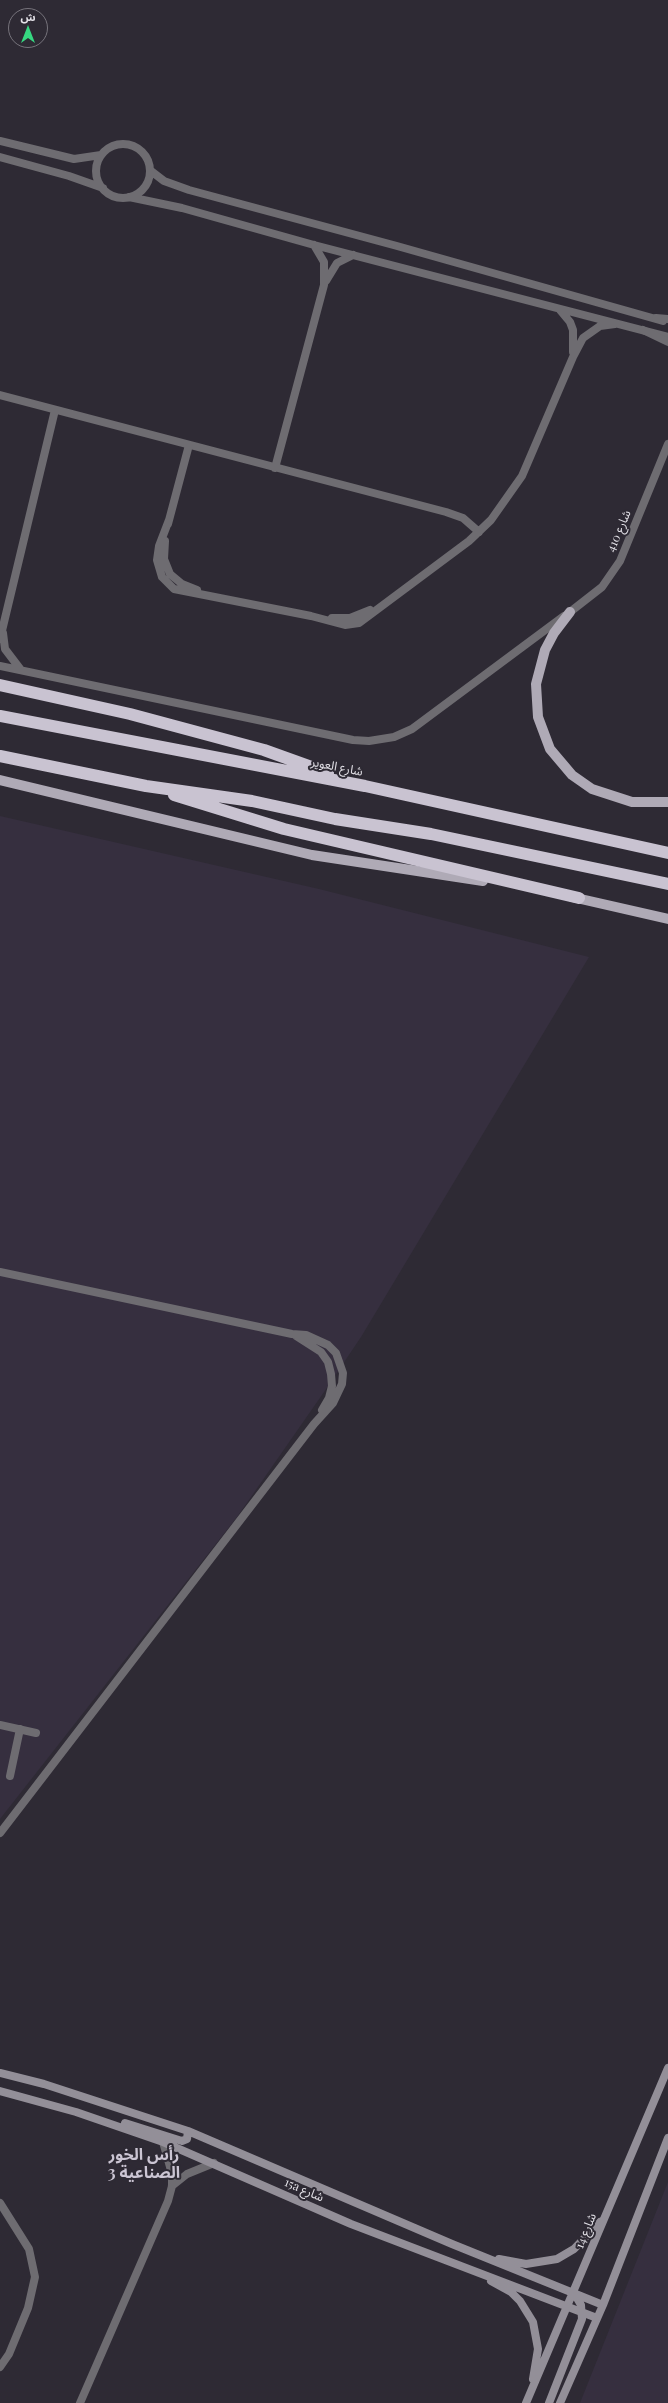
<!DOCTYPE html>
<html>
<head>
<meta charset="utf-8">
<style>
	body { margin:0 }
	#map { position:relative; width:668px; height:2403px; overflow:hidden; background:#2e2a34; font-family:"Playfair Display","Noto Sans Arabic",serif }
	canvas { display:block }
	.north { position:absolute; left:8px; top:8px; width:40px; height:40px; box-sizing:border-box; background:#2e2a34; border:1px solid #77747c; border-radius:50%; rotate:0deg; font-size:11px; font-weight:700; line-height:16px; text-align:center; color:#e4e2e8 }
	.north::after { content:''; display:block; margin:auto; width:14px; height:18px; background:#36d881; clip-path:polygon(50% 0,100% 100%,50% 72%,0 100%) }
</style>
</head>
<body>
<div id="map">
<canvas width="668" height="2403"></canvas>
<div class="north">ش</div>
</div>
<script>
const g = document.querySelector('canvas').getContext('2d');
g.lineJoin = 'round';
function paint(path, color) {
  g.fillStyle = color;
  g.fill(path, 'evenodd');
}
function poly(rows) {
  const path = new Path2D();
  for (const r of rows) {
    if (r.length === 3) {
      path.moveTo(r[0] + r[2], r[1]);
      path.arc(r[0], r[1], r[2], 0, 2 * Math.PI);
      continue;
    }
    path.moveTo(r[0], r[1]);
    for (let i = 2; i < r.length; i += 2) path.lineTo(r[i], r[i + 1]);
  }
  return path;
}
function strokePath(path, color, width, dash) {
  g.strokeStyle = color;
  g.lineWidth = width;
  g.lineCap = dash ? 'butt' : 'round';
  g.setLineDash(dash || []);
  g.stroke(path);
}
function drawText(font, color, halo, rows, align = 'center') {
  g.font = font + ' "Playfair Display","Noto Sans Arabic",serif';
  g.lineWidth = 4;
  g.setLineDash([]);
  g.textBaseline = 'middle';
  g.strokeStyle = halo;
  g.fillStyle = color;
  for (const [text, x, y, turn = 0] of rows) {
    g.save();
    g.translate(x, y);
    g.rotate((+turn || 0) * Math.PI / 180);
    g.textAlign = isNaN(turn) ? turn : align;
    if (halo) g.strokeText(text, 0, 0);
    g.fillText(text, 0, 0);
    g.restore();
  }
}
const built = poly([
	[0,816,319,889,589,957,361,1337,324,1392,237,1517,0,1819],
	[668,2182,668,2403,580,2403]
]);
const minor = poly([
	[0,141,74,159,101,155],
	[123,171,27],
	[0,157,69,176,103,188],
	[151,171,164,181,189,190,397,246,663,321],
	[129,197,182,208,314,245,668,337],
	[326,281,337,263,353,255],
	[560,310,570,322,573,330,573,352],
	[0,395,446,512,463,518,479,532],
	[275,468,324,285,324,262,314,245],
	[169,520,159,546,157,560,162,577,174,589,311,616,345,625,359,623,469,541,491,520,522,476,573,357,583,338,600,326,615,324],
	[168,524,189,445],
	[165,541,164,559,170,574,182,584,197,590],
	[332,618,350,618,370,610],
	[3,633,5,649,21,670],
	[0,639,55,410],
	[0,666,353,740,369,741,394,737,412,729,564,616],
	[0,1725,36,1733],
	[10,1776,20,1729],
	[172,2186,187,2174,214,2163],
	[0,2203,29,2249,35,2277,28,2308,9,2354,0,2367],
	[80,2403,168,2201,172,2186,172,2174,163,2142]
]);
const tertiary = poly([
	[656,318,668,319],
	[643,330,668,342],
	[570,612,602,587,620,561,668,444],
	[0,1272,292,1334,306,1335,328,1345,336,1353,343,1373,342,1384,333,1403,314,1424,0,1833],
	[296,1336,321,1352,328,1362,331,1374,332,1386,329,1398,322,1410]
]);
const secondary = poly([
	[0,2073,44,2084,188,2131,452,2244,603,2305],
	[0,2091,76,2112,163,2142,351,2224,597,2318],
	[125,2123,182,2141,187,2139,188,2131],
	[499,2259,526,2264,557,2259,574,2249,600,2222],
	[491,2281,511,2292,520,2301,533,2322,538,2349,533,2379],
	[526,2403,668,2068],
	[549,2403,582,2319,581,2305,574,2293],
	[560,2403,603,2305,668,2138]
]);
const primary = poly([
	[570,612,554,633,545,650,536,684,538,717,550,749,572,775,592,789,632,802,668,802],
	[0,780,312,855,483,881],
	[572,897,668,919]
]);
const motorway = poly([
	[0,685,130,714,264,750,328,773],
	[0,716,365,786,668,853],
	[0,756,146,786,252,801,335,819,431,834,668,884],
	[174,795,284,829,579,898]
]);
const streetNames = [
	["شارع 410",619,531,-67],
	["شارع العوير",337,767,11],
	["15a شارع",304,2190,23],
	["شارع 14",586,2231,-68]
];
const districtNames = [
	["رأس الخور",144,2155],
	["الصناعية 3",144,2173]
];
paint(built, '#362f3f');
strokePath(minor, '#6e6c71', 8);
strokePath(tertiary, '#6e6c71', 8);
strokePath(secondary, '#938f98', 8);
strokePath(primary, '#afaab6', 10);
strokePath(motorway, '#c9c3d1', 12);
drawText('12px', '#e4e2e8', '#2e2a34', streetNames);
drawText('bold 16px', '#cbc5d3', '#2e2a34', districtNames);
</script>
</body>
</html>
